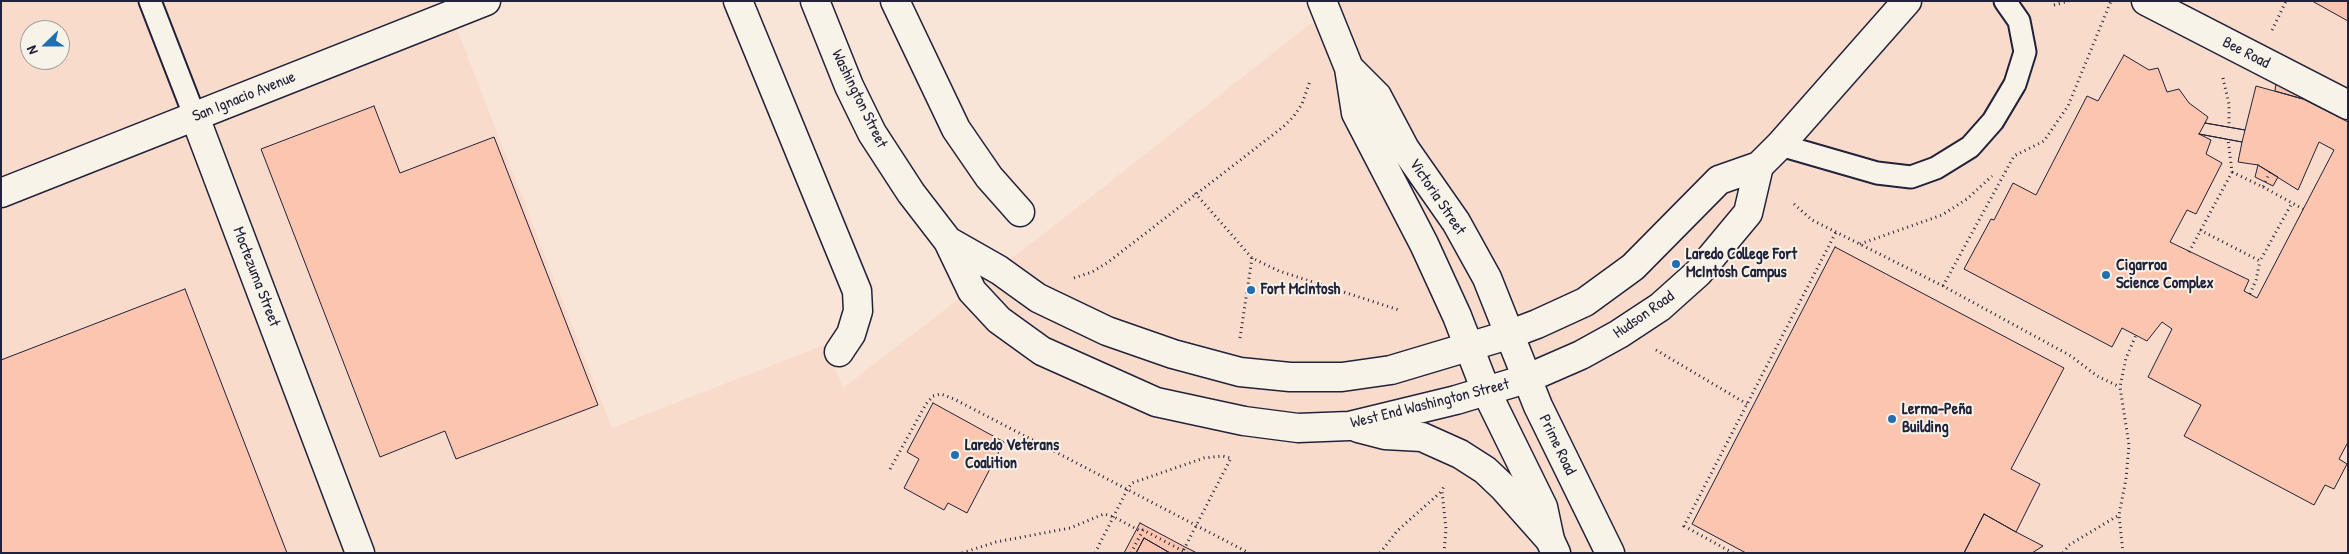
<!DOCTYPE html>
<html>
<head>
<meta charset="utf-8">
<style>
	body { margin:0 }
	#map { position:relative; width:2349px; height:554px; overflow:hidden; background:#f8e5d7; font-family:"Patrick Hand",sans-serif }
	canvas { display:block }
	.frame { position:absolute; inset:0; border:2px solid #22223b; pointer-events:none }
	.north { position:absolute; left:20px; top:20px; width:50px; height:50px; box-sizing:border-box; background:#f7f3e8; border:1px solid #a29fa3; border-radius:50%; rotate:248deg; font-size:14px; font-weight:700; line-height:20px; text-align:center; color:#22223b }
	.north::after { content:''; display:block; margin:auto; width:18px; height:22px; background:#1f6fb2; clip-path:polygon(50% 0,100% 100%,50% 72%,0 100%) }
</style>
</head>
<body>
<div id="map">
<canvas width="2349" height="554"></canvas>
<div class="frame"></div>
<div class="north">N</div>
</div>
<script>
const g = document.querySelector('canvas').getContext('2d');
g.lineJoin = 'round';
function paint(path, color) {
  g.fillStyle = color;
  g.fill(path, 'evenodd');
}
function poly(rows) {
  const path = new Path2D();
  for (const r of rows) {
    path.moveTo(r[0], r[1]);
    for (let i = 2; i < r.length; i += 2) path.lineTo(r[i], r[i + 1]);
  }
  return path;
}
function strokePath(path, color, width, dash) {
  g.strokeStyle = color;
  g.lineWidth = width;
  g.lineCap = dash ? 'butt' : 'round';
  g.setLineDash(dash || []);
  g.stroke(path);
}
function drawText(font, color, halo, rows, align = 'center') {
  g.font = font + ' "Patrick Hand",sans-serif';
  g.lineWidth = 4;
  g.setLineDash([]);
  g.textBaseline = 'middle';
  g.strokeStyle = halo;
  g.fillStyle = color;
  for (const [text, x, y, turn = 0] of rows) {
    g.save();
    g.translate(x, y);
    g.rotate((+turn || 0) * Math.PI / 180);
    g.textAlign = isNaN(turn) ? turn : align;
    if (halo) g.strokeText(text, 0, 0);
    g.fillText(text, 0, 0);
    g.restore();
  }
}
const built = poly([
	[1,1,446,1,612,428,826,344,843,388,1082,204,1339,1,2348,1,2348,553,1,553],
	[30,30,60,30,60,60,30,60]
]);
const building = poly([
	[2312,1,2348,1,2348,21,2312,1],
	[2124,55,2149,70,2158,68,2167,92,2179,89,2189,103,2208,117,2205,123,2245,130,2256,86,2303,99,2348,122,2348,442,2339,459,2347,464,2334,489,2325,485,2314,505,2184,436,2201,405,2148,377,2172,329,2162,322,2147,341,2122,328,2112,347,1964,269,1991,219,1994,220,2013,183,2036,195,2087,96,2098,101,2124,55],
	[2199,134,2242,142,2238,162,2258,165,2298,190,2319,142,2334,150,2257,298,2244,291,2249,280,2170,242,2187,210,2196,214,2222,163,2206,154,2211,140,2199,134],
	[2276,83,2305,88,2303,99,2275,91,2276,83],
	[374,106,400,173,494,137,598,405,456,459,445,431,380,457,261,149,374,106],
	[2205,123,2245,130,2242,142,2199,134,2205,123],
	[2258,165,2278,177,2273,186,2255,177,2258,165],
	[1835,247,2064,368,2011,469,2040,484,2016,532,1984,514,1964,553,1746,553,1692,524,1835,247],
	[185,289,287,553,1,553,1,360,185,289],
	[933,403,1004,442,967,513,948,503,944,510,904,488,919,459,907,452,933,403],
	[1984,514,2016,532,2043,546,2032,553,1964,553,1984,514],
	[1140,523,1185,547,1197,553,1170,553,1144,538,1136,553,1124,553,1140,523],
	[1144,538,1170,553,1136,553,1144,538]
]);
const path = poly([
	[2054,5,2069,1],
	[2272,30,2286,1],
	[2223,78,2229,104,2229,127],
	[2232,172,2263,187,2270,172],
	[2263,187,2303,209],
	[1195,193,1252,258,1279,271,1399,310],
	[1794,204,1812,220,1943,286,2071,356,2097,376,2120,387],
	[2200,230,2260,261,2292,203],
	[1860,244,1942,215,1967,199,1992,176],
	[2189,252,2232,172,2228,139],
	[1074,278,1092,272,1107,263,1283,127,1294,116,1302,104,1310,81],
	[1943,286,2014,156,2044,141,2068,106,2111,1],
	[2250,294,2256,280,2260,261],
	[1240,338,1252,258],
	[1656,350,1747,404],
	[890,469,926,404,933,396,941,394,954,399,1249,553],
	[962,553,996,542,1070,528,1104,514,1114,517,1142,532],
	[1095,553,1127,490,1132,483,1204,458,1222,456,1231,458,1183,551],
	[1131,553,1143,530,1187,553],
	[1380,553,1397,531,1442,491],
	[1444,553,1446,529,1442,491,1445,484],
	[1733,553,1684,526,1836,232],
	[2063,553,2069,545,2119,515],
	[2123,553,2119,515,2126,479,2129,445,2120,387,2126,358,2136,335]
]);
const lane = poly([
	[150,1,195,117],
	[1780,145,1877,173,1911,177,1936,168,1970,147,1993,121,2015,84,2025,52,2019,21,2005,1]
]);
const street = poly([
	[738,1,857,291,858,311,851,334,839,352],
	[895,1,956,129,989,177,1020,212],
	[1322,1,1349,68,1356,113,1424,244,1457,316,1486,391,1543,507,1550,540,1556,553],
	[2146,1,2348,105],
	[1349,68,1377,96,1405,149,1456,222,1487,278,1538,406,1610,553],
	[195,117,360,553],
	[1,193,486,1],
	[1508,335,1537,324,1585,302,1633,267,1719,180,1759,166,1780,145,1907,1],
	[1526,379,1581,355,1619,334,1660,307,1698,273,1748,213,1759,166]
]);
const secondary = poly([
	[815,1,849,86,872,133,911,193,948,241,972,291,999,320,1042,351,1156,402,1244,421,1298,428,1349,426,1456,400,1526,379],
	[948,241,999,270,1038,298,1107,331,1173,354,1240,372,1290,377,1342,377,1391,370,1508,335],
	[1358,428,1385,435,1422,437,1460,454,1485,470,1503,487,1550,540]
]);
const markers = [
	[1676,264,5,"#1f6fb2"],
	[2106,275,5,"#1f6fb2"],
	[1251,290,5,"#1f6fb2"],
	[1892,419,5,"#1f6fb2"],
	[955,455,5,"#1f6fb2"]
];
const streetNames = [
	["Bee Road",2246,53,27],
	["San Ignacio Avenue",244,97,-22],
	["Washington Street",859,99,64],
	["Victoria Street",1437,197,56],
	["Moctezuma Street",256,277,69],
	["Hudson Road",1644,315,-35],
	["West End Washington Street",1430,404,-14],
	["Prime Road",1557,445,64]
];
const poiNames = [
	["Laredo College Fort",1686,255],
	["McIntosh Campus",1686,273],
	["Cigarroa",2116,266],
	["Science Complex",2116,284],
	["Fort McIntosh",1261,290],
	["Lerma-Peña",1902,410],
	["Building",1902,428],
	["Laredo Veterans",965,446],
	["Coalition",965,464]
];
paint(built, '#f9dbcb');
paint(building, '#fcc5af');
strokePath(building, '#22223b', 1);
strokePath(lane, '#22223b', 25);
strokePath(street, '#22223b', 31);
strokePath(secondary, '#22223b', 31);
strokePath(path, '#22223b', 3, [1, 4]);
strokePath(lane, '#f7f3e8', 21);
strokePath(street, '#f7f3e8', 28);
strokePath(secondary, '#f7f3e8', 28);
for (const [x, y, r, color] of markers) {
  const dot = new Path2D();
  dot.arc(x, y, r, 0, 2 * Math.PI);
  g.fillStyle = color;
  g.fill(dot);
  strokePath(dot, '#f7f3e8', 2);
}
drawText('16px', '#22223b', '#f7f3e8', streetNames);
drawText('bold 16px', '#22223b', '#f7f3e8', poiNames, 'left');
</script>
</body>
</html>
